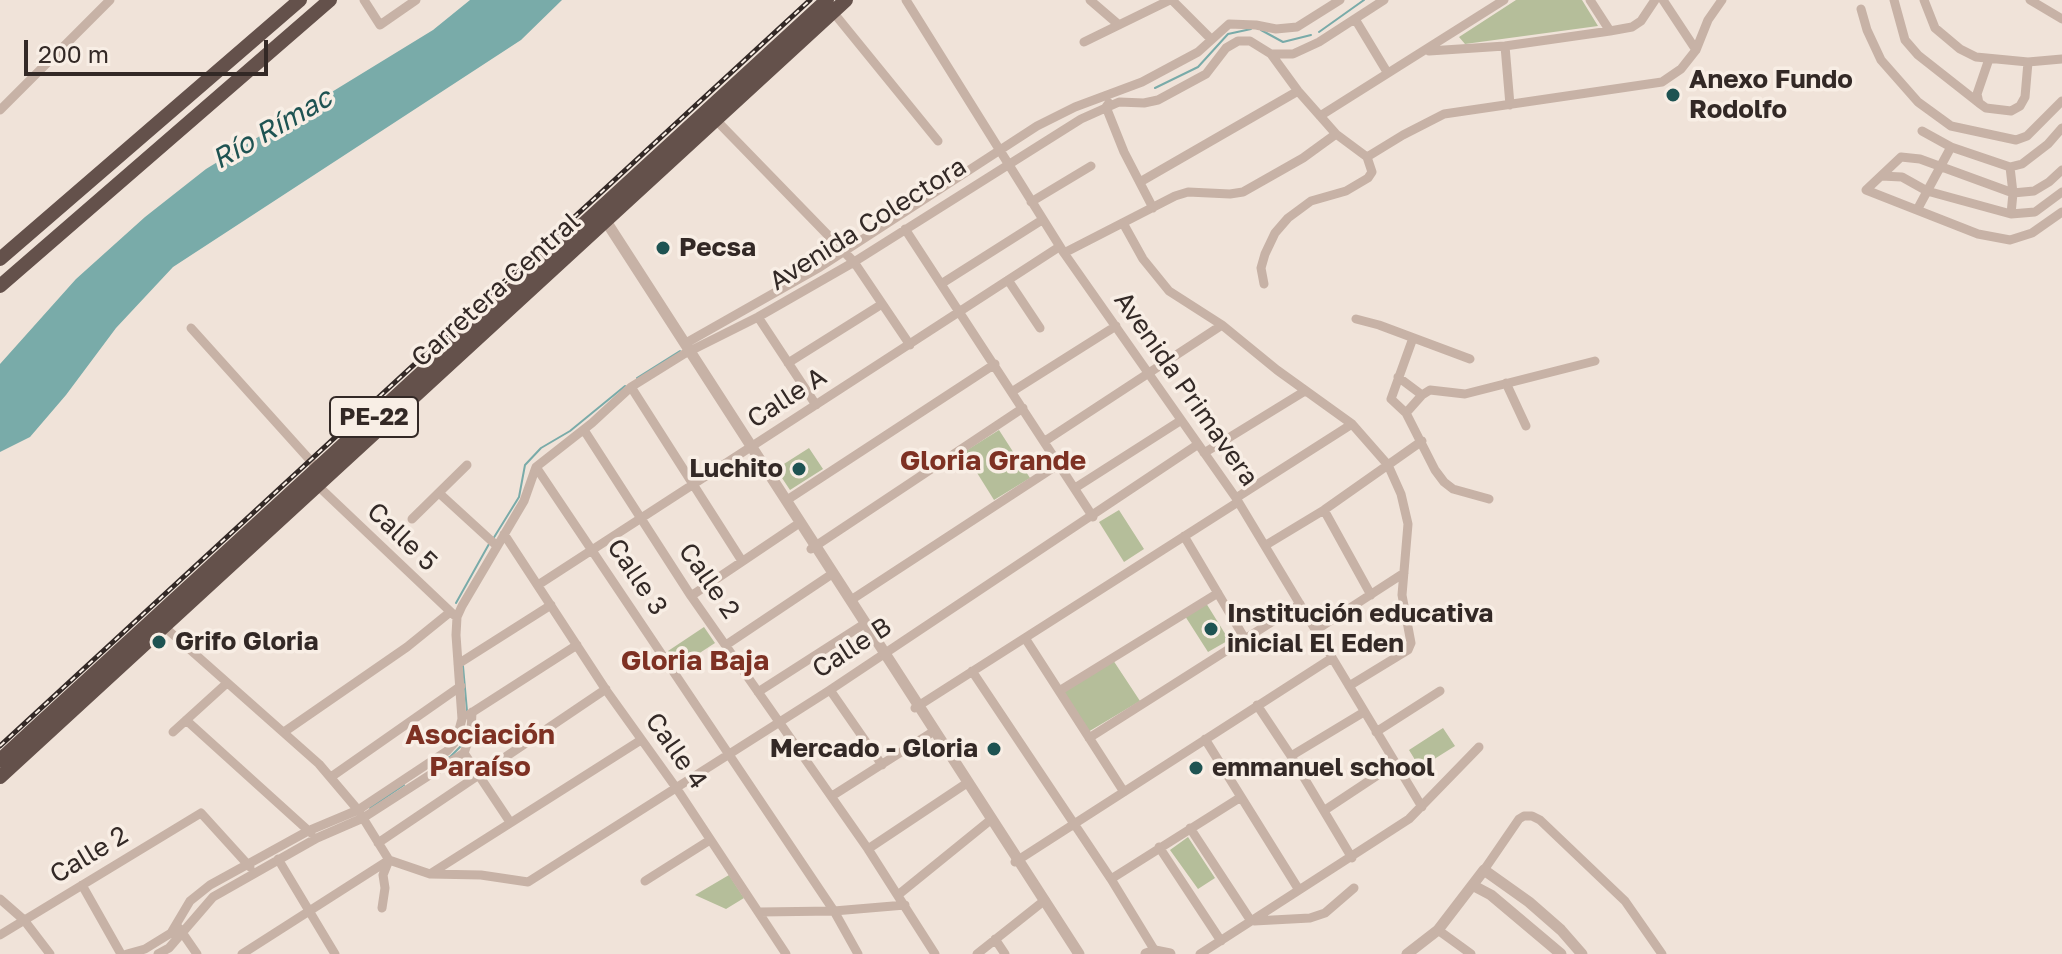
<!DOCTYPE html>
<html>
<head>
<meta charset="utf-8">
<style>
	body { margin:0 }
	#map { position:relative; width:2062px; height:954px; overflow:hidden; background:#f0e3d9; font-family:"Golos Text",sans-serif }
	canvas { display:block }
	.scale { position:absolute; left:24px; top:40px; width:244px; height:36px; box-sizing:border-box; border:4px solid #332926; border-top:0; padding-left:10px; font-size:24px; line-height:28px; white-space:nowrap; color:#332926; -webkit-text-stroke:6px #f8eee5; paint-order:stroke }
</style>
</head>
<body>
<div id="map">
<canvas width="2062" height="954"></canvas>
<div class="scale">200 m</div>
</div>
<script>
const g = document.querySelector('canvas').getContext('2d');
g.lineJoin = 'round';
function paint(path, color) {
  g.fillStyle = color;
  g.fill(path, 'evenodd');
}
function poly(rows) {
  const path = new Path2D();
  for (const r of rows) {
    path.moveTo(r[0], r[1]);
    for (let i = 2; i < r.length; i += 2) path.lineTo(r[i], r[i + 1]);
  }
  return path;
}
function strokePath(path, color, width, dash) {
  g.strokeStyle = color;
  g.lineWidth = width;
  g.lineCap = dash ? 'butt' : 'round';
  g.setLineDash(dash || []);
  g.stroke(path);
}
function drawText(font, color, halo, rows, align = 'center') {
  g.font = font + ' "Golos Text",sans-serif';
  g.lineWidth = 7;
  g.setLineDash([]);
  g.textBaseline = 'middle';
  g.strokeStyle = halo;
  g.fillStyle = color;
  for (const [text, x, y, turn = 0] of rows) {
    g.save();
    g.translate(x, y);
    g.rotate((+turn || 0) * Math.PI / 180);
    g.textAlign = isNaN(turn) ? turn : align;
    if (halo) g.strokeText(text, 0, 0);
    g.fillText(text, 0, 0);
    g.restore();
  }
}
const green = poly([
	[1516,0,1582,0,1598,26,1465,44,1459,37],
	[999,430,1030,478,994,500,964,452],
	[809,448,823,469,790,490,776,469],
	[1119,510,1144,549,1124,562,1099,522],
	[1206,603,1229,640,1208,652,1185,616],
	[704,627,715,643,678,667,668,651],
	[1113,660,1140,701,1088,732,1062,691],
	[1443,728,1455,746,1420,768,1409,750],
	[1188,837,1215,878,1198,889,1170,850],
	[729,875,744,898,726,909,695,895]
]);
const water = poly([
	[470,0,562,0,521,40,173,267,116,328,66,395,30,437,0,452,0,364,76,279,145,217,206,169,433,30]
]);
const stream = poly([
	[1261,30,1283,42,1311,35],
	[1319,32,1364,0],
	[1155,88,1198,67,1228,34,1251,29],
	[637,378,680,351],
	[493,539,519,497,525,465,541,448,570,431,625,386],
	[456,603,489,544],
	[463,666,467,711],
	[436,764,450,757,463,744],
	[370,808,404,785]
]);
const minor = poly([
	[364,0,380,25,416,0],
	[906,0,1064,253,1236,498,1422,807],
	[1090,0,1119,25],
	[1172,0,1211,39],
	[1590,0,1610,31,1632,27,1641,21,1655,0],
	[1663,0,1696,50],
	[1894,0,1905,40,1918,55,1979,103],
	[1924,0,1935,28,1960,49,1976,57,2028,62,2062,59],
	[2030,0,2062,19],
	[1861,9,1867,30,1881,60,1918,102,1951,126,2016,140,2027,136,2062,101],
	[833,12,938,141],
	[1355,19,1387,72],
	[1084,42,1170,0],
	[1505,46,1510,105],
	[1429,51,1505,46,1610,31],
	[1989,59,1977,94,1979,103,1986,108,2011,111,2020,106,2025,97,2028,62],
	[1109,103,1106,107,1124,152,1153,208],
	[0,110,110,0],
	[1320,116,1504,0],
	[716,120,854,262,910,345],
	[1922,131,1951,147,2010,167,2022,164,2048,144,2062,128],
	[1367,157,1403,135,1444,114,1662,82,1681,69,1696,50,1708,20,1722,0],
	[2010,167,2013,193,2011,214],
	[2062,170,2049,182,2034,191,2013,193,1920,159,1901,157,1866,190,1978,234,2010,240,2032,233,2062,212],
	[1881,176,1902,177,1927,191,2011,214,2035,212,2062,192],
	[1140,182,1298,91],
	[1031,202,1091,166],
	[1917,210,1951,147],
	[1123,223,1143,259,1169,291,1222,325,1277,370,1352,424,1388,465,1401,494,1408,524,1402,595,1411,643,1408,650,1349,686],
	[905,229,1093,517],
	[1064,253,1175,196,1188,192,1230,194,1243,192,1303,158,1336,134],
	[1008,280,1040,328],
	[941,284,1042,220],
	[1264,284,1261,268,1265,254,1275,233,1288,218,1311,201,1346,191,1368,178,1372,172,1367,157,1336,134,1298,91,1271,54],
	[758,317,816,405],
	[1356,319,1379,325,1470,359],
	[191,328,318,469],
	[1413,338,1391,399,1406,413,1435,470,1444,482,1453,489,1489,499],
	[686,343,820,267,1037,126,1075,107,1142,82,1198,52,1229,24,1256,25,1276,29,1297,27,1340,0],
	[788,363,882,304],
	[1398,377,1422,395],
	[1506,383,1526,426],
	[631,387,742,561],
	[1013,391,1116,326],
	[1406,413,1422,395,1430,390,1465,394,1595,361],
	[584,430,691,596,868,849,935,954],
	[1045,441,1222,325],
	[1204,453,1305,391],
	[536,467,834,911,858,954],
	[317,485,454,615],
	[1075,488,1180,421],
	[439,493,497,546],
	[1236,498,1352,424],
	[787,500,995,364],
	[1324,510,1371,595],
	[412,519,467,465],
	[504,534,606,690,677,789,786,954],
	[1184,536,1245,639],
	[1266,545,1324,510,1422,441],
	[811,549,1023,408],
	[538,585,1059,247],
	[691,596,795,526],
	[851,600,1059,464],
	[160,623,319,764,358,810,389,860,430,874,481,875,528,882,830,690,1197,445],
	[1316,630,1404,573],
	[1025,638,1124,792],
	[726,645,829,576],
	[458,664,551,605],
	[972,671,1111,879,1155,951],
	[830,690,882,765],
	[1059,691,1218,593],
	[758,692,861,626],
	[1257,705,1291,756,1352,858],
	[915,708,1238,502],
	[468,715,577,645],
	[186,720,311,833],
	[173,732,227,683],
	[284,732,407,647,449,613],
	[1376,732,1440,691],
	[1089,738,1300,604],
	[1205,739,1299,890],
	[464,753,510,822],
	[1291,756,1364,712],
	[331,777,461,686],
	[832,796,931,733],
	[1325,810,1396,763],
	[1190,828,1251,921],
	[378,843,606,689],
	[1159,847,1221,941],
	[868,849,964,785],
	[278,859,335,954],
	[1015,862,1332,658],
	[1484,870,1519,819,1524,816,1532,816,1540,820,1625,901,1662,954],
	[430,874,641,740],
	[1111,879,1241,797],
	[645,881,710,840],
	[82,885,121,954],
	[898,895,988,822],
	[0,899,24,920,50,954],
	[382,908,385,888,383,875,389,860],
	[760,912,834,911,905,905],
	[1254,921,1310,918,1325,913,1354,888],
	[179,928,197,954],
	[1438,930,1471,954],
	[0,935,201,813,250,867],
	[995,939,1005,954],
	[127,954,145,949,171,933,190,901,210,885,308,831,358,810,447,751,456,741,462,719,456,635,457,617,462,606,524,501,536,467,592,423,631,387,684,354,758,317,854,262,1081,119,1119,102,1144,103,1158,100,1206,74,1226,48,1238,41,1250,41,1271,54,1293,54,1319,42,1384,0],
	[158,954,169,948,213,897,317,838,363,818,464,753,471,733,472,712],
	[242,954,389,860],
	[977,954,1045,900],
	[1200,954,1409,819,1479,747]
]);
const tertiary = poly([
	[602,215,1079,954],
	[1474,886,1491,895,1561,954],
	[1146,954,1155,951,1170,954],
	[1407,954,1438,930,1484,870,1529,902,1561,930,1582,954]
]);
const trunk = poly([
	[0,259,300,0],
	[0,286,330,0],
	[0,760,827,0],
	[0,777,846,0]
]);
const rail = poly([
	[0,746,810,0]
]);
const markers = [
	[1673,95,8,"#1e5352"],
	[663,248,8,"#1e5352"],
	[799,469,8,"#1e5352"],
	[1211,629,8,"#1e5352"],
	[159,642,8,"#1e5352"],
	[994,749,8,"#1e5352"],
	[1196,768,8,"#1e5352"]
];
const shields = [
	[374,417,88]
];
const shieldNames = [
	["PE-22",374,417]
];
const poiNames = [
	["Anexo Fundo",1689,80],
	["Rodolfo",1689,110],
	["Pecsa",679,248],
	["Luchito",783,469,"right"],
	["Institución educativa",1227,614],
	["inicial El Eden",1227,644],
	["Grifo Gloria",175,642],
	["Mercado - Gloria",978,749,"right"],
	["emmanuel school",1212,768]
];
const streetNames = [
	["Avenida Colectora",868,224,-32],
	["Carretera Central",496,290,-42],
	["Avenida Primavera",1186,389,55],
	["Calle A",787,398,-33],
	["Calle 5",402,537,44],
	["Calle 3",637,577,56],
	["Calle 2",709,581,55],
	["Calle B",852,648,-33],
	["Calle 4",676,751,55],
	["Calle 2",89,855,-31]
];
const waterNames = [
	["Río Rímac",272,129,-30]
];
const neighbourhoodNames = [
	["Gloria Grande",993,461],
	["Gloria Baja",695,661],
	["Asociación",480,735],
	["Paraíso",480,767]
];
paint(green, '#b5be9a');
paint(water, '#79aba9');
strokePath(stream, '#79aba9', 2);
strokePath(minor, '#c7b2a6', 9);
strokePath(tertiary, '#c7b2a6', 11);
strokePath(trunk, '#64514b', 14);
strokePath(rail, '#332926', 5);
strokePath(rail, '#f8eee5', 2, [6]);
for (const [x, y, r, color] of markers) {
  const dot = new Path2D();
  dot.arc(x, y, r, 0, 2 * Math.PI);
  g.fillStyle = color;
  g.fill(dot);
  strokePath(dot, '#f8eee5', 3);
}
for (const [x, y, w] of shields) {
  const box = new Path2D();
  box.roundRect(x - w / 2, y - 20, w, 40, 6);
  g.fillStyle = '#f8eee5';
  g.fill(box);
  strokePath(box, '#332926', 2);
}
drawText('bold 24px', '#332926', null, shieldNames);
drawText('bold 26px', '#332926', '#f8eee5', poiNames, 'left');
drawText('26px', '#332926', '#f8eee5', streetNames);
drawText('italic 28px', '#1e5352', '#f8eee5', waterNames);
drawText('bold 28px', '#7e3123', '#f8eee5', neighbourhoodNames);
</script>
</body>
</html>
